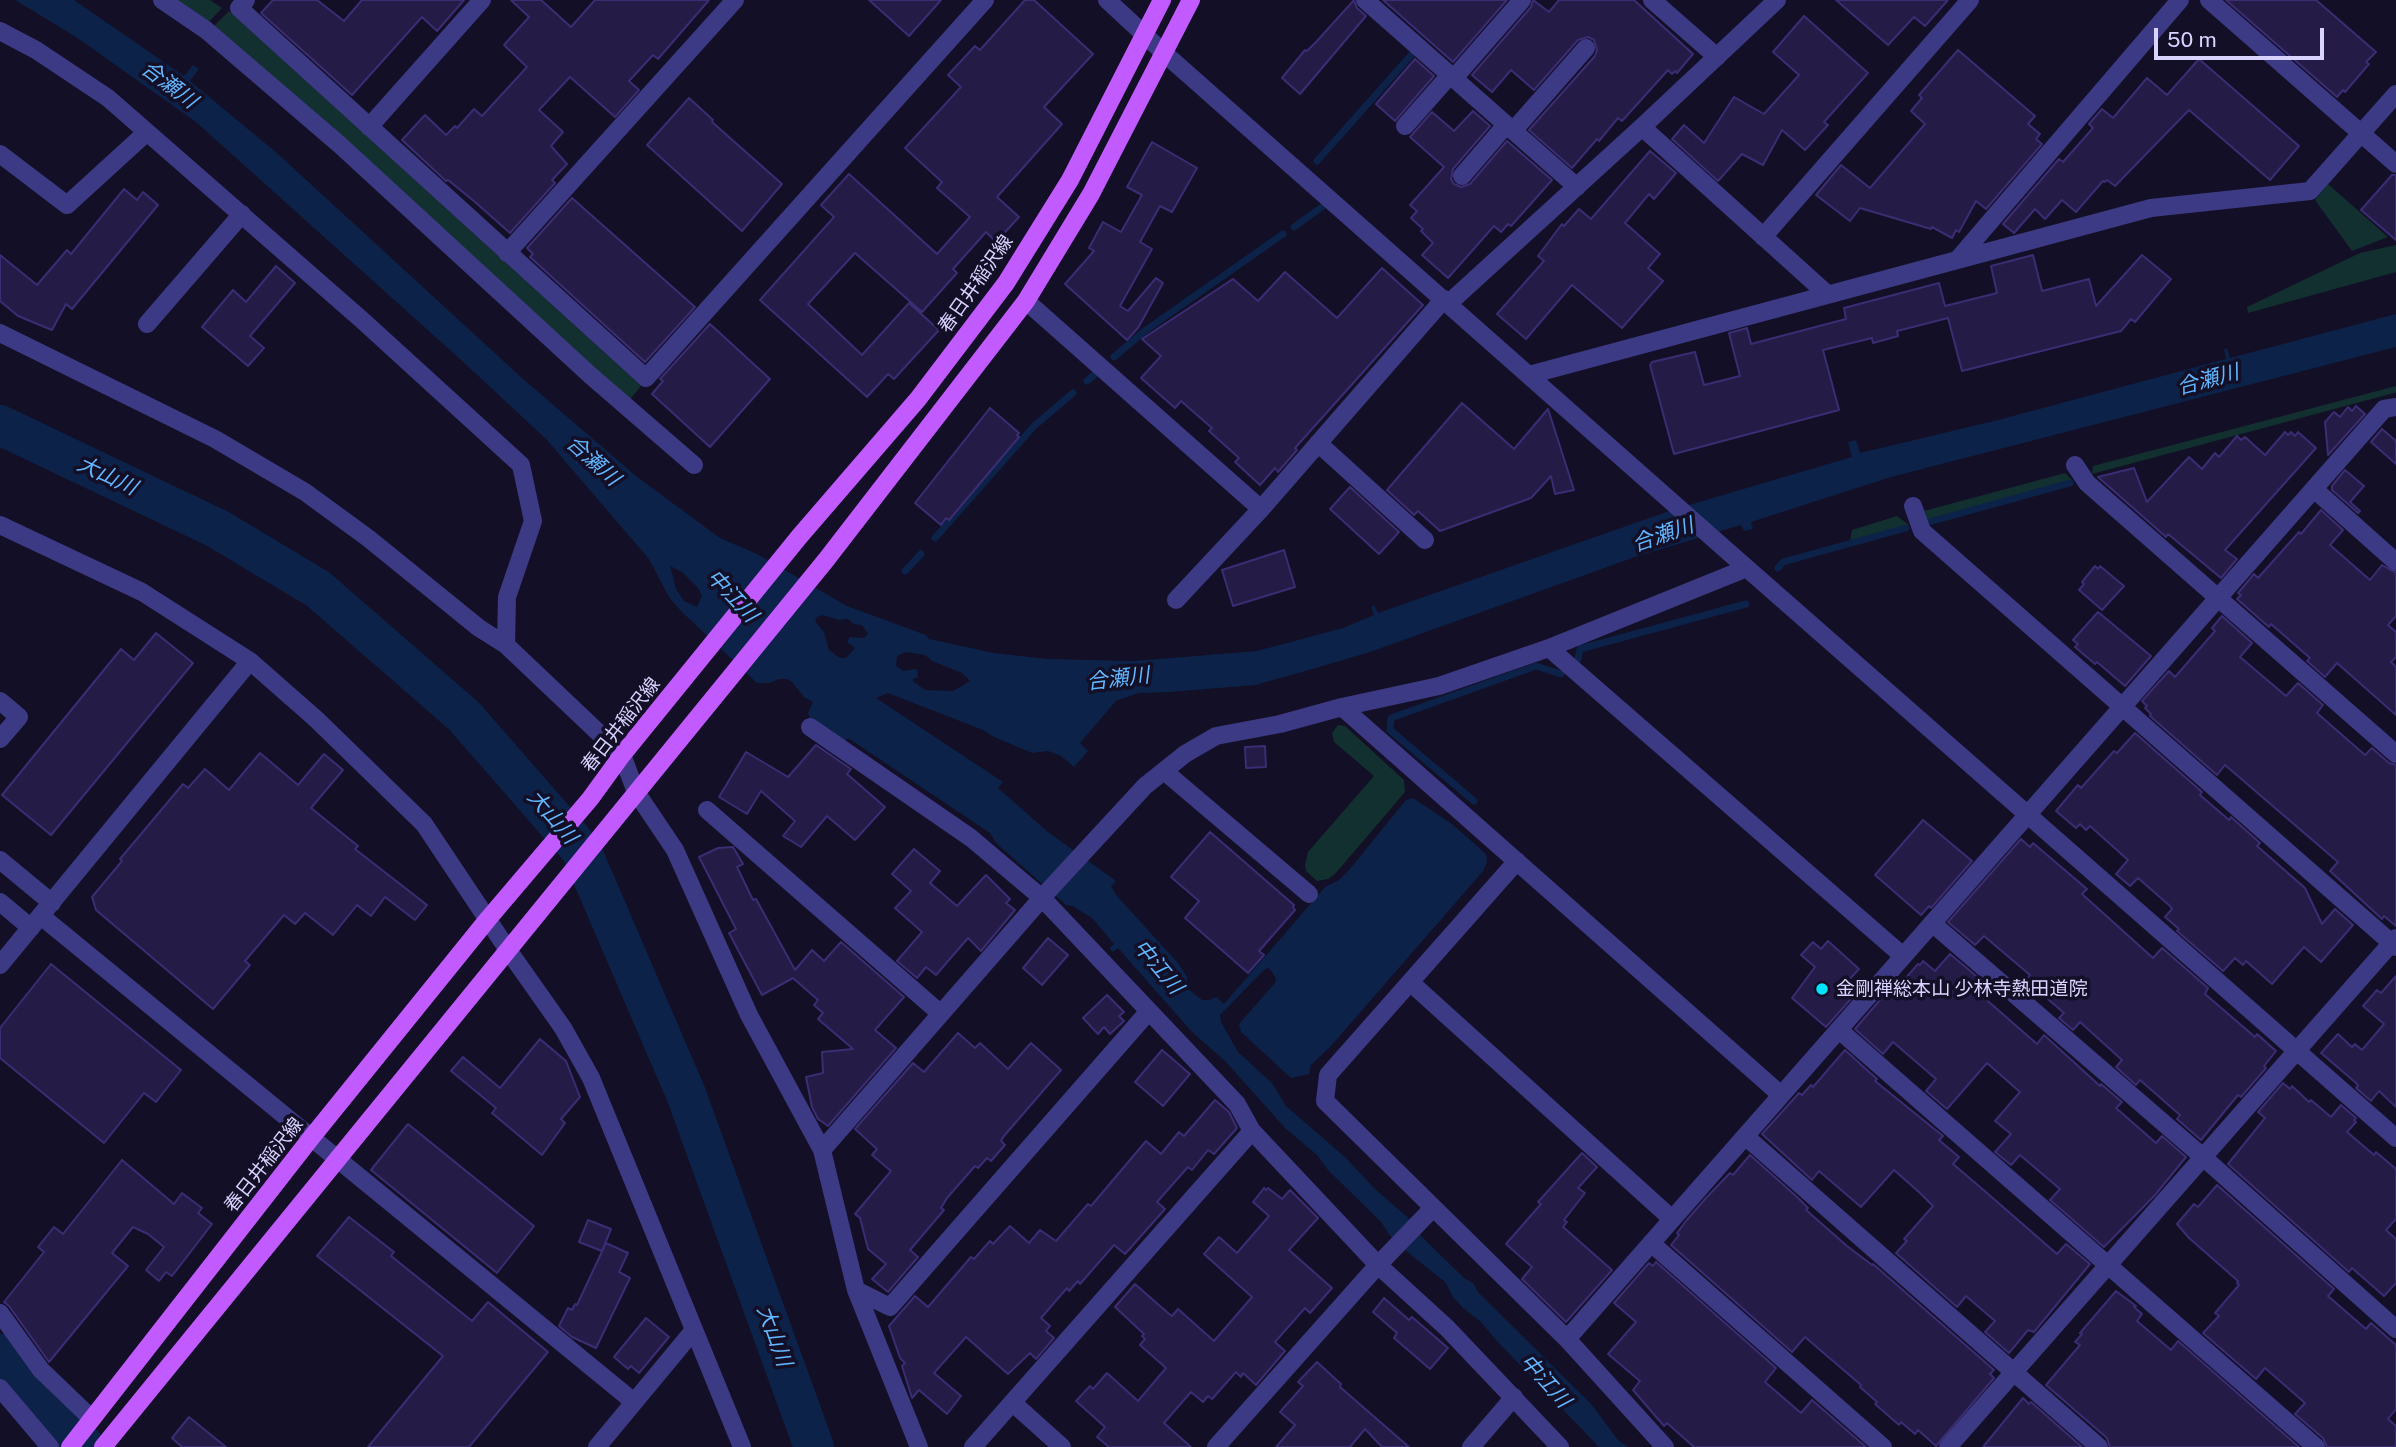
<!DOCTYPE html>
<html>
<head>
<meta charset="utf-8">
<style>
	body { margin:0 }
	#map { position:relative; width:2396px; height:1447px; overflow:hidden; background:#130f26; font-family:"Public Sans",sans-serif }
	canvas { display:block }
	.scale { position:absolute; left:2154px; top:28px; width:170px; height:32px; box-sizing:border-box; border:4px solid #d9d4ff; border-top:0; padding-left:9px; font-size:21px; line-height:24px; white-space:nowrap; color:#d9d4ff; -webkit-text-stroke:5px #130f26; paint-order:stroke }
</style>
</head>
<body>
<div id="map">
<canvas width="2396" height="1447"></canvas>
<div class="scale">50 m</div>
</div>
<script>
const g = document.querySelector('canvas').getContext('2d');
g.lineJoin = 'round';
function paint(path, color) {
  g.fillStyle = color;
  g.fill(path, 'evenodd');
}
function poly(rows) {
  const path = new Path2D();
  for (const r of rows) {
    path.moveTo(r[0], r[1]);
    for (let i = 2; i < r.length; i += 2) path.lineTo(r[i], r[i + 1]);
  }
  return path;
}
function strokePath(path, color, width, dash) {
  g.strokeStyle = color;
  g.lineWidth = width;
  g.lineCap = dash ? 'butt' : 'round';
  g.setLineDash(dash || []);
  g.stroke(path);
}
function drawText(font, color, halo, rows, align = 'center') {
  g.font = font + ' "Public Sans","Noto Sans JP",sans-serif';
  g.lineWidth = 7;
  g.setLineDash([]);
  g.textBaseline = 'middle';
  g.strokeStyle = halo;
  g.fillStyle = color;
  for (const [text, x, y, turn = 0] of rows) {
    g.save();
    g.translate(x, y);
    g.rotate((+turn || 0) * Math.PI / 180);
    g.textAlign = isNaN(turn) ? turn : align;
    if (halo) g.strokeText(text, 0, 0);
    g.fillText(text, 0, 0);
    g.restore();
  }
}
const green = poly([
	[176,0,210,0,222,8,208,23],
	[229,11,641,386,628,402,213,27],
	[2328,184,2388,237,2352,251,2315,200],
	[2396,245,2396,272,2248,313,2247,307,2360,253],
	[2396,386,2396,392,2394,393,2092,474,2093,466],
	[2065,473,2073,481,1924,521,1924,511],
	[1897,516,1909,525,1850,541,1852,530],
	[1338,725,1345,726,1404,780,1405,792,1335,874,1328,879,1317,881,1306,871,1305,865,1308,852,1374,776,1334,742,1332,733]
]);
const water = poly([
	[15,0,74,0,184,76,193,65,199,69,190,81,278,154,522,378,636,476,720,538,757,554,847,606,926,635,929,639,994,653,1047,659,1134,661,1257,651,1343,628,1374,615,1371,607,1374,605,1378,613,1672,510,1852,457,1848,442,1856,440,1860,453,1998,420,2226,359,2224,349,2227,348,2230,358,2396,314,2396,347,1891,477,1751,522,1753,529,1744,531,1741,525,1635,557,1370,652,1302,672,1255,685,1170,692,1139,693,1116,701,1080,743,1088,751,1074,767,1061,756,1048,751,1032,753,992,736,983,730,888,693,876,698,1003,782,998,788,1048,832,1116,881,1111,886,1116,895,1178,963,1187,977,1187,988,1202,1000,1210,1000,1216,997,1224,1004,1325,887,1339,880,1349,870,1406,800,1413,798,1452,824,1486,854,1487,862,1484,870,1331,1046,1311,1065,1309,1074,1291,1078,1241,1032,1239,1024,1275,983,1276,978,1269,968,1265,969,1220,1015,1221,1022,1238,1052,1272,1083,1286,1106,1346,1158,1374,1188,1413,1222,1419,1229,1421,1236,1464,1278,1474,1284,1478,1292,1591,1404,1618,1440,1628,1447,1599,1447,1496,1340,1481,1322,1463,1308,1453,1297,1445,1282,1401,1247,1388,1233,1382,1223,1328,1170,1317,1155,1286,1129,1225,1061,1192,1032,1118,948,1113,952,1109,948,1114,944,1093,919,1073,906,1066,905,996,843,990,833,848,738,845,741,810,719,808,713,813,702,804,697,792,682,787,679,779,679,769,683,757,683,681,611,669,597,649,559,546,439,460,359,196,122,76,37],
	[670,566,682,572,698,588,702,596,697,607,684,601,676,589],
	[823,615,839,620,848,619,854,624,862,625,868,634,864,638,850,637,847,642,855,648,846,658,840,658,829,650,824,632,815,621,817,617],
	[906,652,925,655,932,661,962,673,970,681,953,691,925,690,913,681,913,679,918,677,917,669,903,671,896,666,897,656]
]);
const stream = poly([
	[1317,161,1413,53],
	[1294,227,1322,207],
	[1114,357,1146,330,1283,234],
	[1087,381,1094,375],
	[1929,522,2070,483],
	[935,538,1034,426,1073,393],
	[1778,568,1783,562,1906,528],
	[905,571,921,554],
	[1578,659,1580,649,1746,604],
	[1474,801,1390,730,1391,718,1536,666,1561,674]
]);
const river = poly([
	[0,425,218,529,318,589,464,716,581,850,686,1094,814,1447],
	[0,1354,85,1447]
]);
const building = poly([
	[273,0,317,0,344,21,362,0,464,0,437,31,422,17,352,95,261,13,273,0],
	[511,0,541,0,571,27,595,0,709,0,658,59,653,55,629,81,639,90,615,117,570,77,539,110,563,132,551,146,567,164,552,180,555,183,510,233,475,202,448,180,446,181,402,140,425,115,446,135,455,126,457,128,474,109,482,116,527,67,504,45,529,17,511,0],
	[869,0,941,0,909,36,869,0],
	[1025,0,1034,0,1093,54,1044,107,1062,124,997,197,1019,217,996,242,986,232,953,269,957,273,922,312,855,253,808,304,862,355,909,303,939,330,894,379,888,374,867,397,760,300,834,217,821,205,849,174,937,254,970,217,937,188,942,182,905,148,961,87,948,75,975,46,980,50,1025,0],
	[1354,0,1357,8,1366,16,1300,94,1282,78,1305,50,1307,51,1317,41,1354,0],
	[1383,0,1507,0,1453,62,1383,0],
	[1533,0,1549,12,1559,0,1634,0,1693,54,1677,73,1675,71,1672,74,1668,70,1622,121,1618,118,1599,141,1597,139,1572,168,1529,130,1595,56,1597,50,1594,40,1588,37,1578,40,1534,90,1511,70,1492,92,1472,75,1531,7,1533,0],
	[1836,0,1948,0,1925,26,1914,17,1888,45,1836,0],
	[2226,0,2316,0,2376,52,2366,62,2369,64,2345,92,2343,90,2337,97,2226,0],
	[1804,16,1868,73,1824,122,1828,125,1805,150,1782,130,1763,165,1742,154,1718,181,1672,139,1684,125,1704,143,1734,97,1764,114,1799,75,1773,52,1804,16],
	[1958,50,2035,116,2028,124,2040,134,2036,139,2042,144,1986,209,1976,201,1959,232,1956,230,1952,238,1932,227,1931,229,1860,208,1850,221,1816,195,1841,165,1870,188,1925,124,1911,111,1922,98,1919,95,1958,50],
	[1415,59,1434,76,1395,121,1376,104,1415,59],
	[2199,59,2299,146,2270,180,2189,110,2115,186,2107,180,2105,182,2103,181,2076,212,2062,200,2045,219,2035,209,2014,233,2003,224,2059,159,2063,162,2093,128,2089,124,2102,109,2113,118,2147,78,2167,95,2199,59],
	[689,98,713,120,712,122,782,184,742,231,647,145,689,98],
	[1473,111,1490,126,1453,169,1451,179,1454,184,1461,187,1470,184,1507,141,1552,180,1511,226,1508,224,1501,232,1494,226,1448,278,1422,255,1433,243,1421,231,1423,229,1411,218,1417,211,1410,205,1444,167,1410,137,1432,112,1454,131,1473,111],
	[1152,142,1197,168,1172,212,1160,206,1140,242,1152,249,1120,306,1128,311,1156,278,1163,283,1138,328,1127,340,1065,284,1094,251,1089,248,1103,222,1121,232,1142,195,1127,187,1152,142],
	[1650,151,1676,173,1654,199,1649,194,1625,223,1660,254,1648,268,1663,281,1622,328,1572,285,1526,339,1497,314,1544,261,1538,256,1562,224,1564,226,1579,209,1591,219,1650,151],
	[2392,175,2396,175,2396,240,2361,210,2392,175],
	[124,189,137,200,143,192,158,205,72,309,66,304,52,330,18,316,0,301,0,255,37,285,67,250,71,254,124,189],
	[572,198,695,307,645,362,530,257,533,254,527,248,572,198],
	[2033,255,2042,291,2089,279,2096,306,2142,255,2171,279,2135,322,2131,319,2121,331,1962,371,1948,318,1897,331,1898,336,1873,343,1872,338,1823,350,1839,410,1674,454,1650,365,1652,362,1695,352,1704,385,1740,376,1729,333,1747,328,1751,344,1846,319,1844,308,1939,283,1945,306,1997,293,1991,266,2033,255],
	[276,266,295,283,250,336,264,348,248,366,202,327,233,290,246,302,276,266],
	[1382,268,1423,305,1295,448,1297,450,1278,472,1275,468,1260,485,1235,462,1239,458,1209,431,1212,428,1181,401,1175,408,1141,378,1161,356,1142,339,1233,279,1258,301,1285,272,1337,318,1382,268],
	[710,324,770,379,710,447,652,394,663,381,660,379,710,324],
	[1462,403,1514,449,1548,409,1574,490,1555,494,1551,476,1531,498,1440,531,1418,511,1414,515,1387,490,1462,403],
	[2356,406,2365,414,2328,455,2325,422,2334,412,2340,417,2348,407,2352,411,2356,406],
	[990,408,1019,433,1017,435,1019,437,949,520,946,518,941,525,915,503,990,408],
	[2382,429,2396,441,2396,464,2371,442,2382,429],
	[2285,432,2288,435,2291,432,2295,436,2298,432,2316,448,2225,550,2237,559,2221,578,2168,534,2166,537,2098,477,2134,468,2147,502,2189,457,2202,469,2215,453,2219,457,2237,436,2241,440,2245,437,2265,455,2285,432],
	[2345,470,2364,486,2350,502,2360,511,2358,513,2332,490,2332,486,2345,470],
	[1350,487,1399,532,1379,554,1330,509,1350,487],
	[2321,510,2343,530,2330,545,2370,580,2382,565,2396,573,2396,616,2388,625,2396,632,2396,657,2391,662,2396,667,2396,715,2337,663,2325,677,2307,661,2310,658,2271,624,2269,627,2237,599,2241,595,2238,593,2254,574,2258,578,2299,532,2301,534,2321,510],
	[1284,550,1295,587,1233,606,1222,570,1284,550],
	[2095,566,2098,569,2100,566,2124,586,2102,610,2079,590,2084,584,2082,582,2095,566],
	[2098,612,2151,656,2125,686,2097,662,2095,664,2075,647,2078,644,2073,640,2098,612],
	[2222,616,2252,643,2240,657,2286,696,2298,683,2323,705,2317,713,2365,755,2372,748,2389,763,2396,765,2396,926,2384,916,2382,919,2330,871,2338,862,2225,765,2217,775,2150,716,2151,714,2145,708,2147,706,2142,701,2169,671,2175,677,2215,631,2212,628,2222,616],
	[156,633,193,663,51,835,2,795,121,649,134,660,156,633],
	[2135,733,2202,792,2200,795,2229,820,2231,817,2260,843,2257,846,2305,888,2322,924,2335,909,2353,925,2321,962,2304,947,2272,984,2246,961,2243,965,2235,958,2223,971,2177,931,2179,929,2165,917,2172,909,2170,906,2138,878,2130,886,2116,874,2128,860,2090,826,2086,830,2080,824,2076,828,2056,811,2078,785,2081,788,2114,751,2117,753,2135,733],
	[816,745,851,769,847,774,885,807,855,840,827,816,801,847,783,836,795,821,761,791,747,814,719,797,746,752,788,777,816,745],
	[1265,746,1266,767,1246,768,1245,747,1265,746],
	[260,753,298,785,324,754,343,770,311,808,358,846,355,849,427,905,415,920,385,897,371,916,357,905,333,935,305,913,295,924,284,915,245,961,250,965,213,1009,96,910,92,897,122,861,120,859,183,784,188,788,205,769,229,790,260,753],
	[1923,820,1972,861,1931,908,1929,906,1921,915,1875,875,1923,820],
	[1210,832,1294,905,1293,907,1295,910,1259,951,1264,955,1248,973,1185,918,1199,901,1171,877,1210,832],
	[2021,839,2030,847,2033,843,2087,889,2082,894,2153,958,2162,948,2208,988,2205,994,2255,1037,2257,1034,2276,1051,2264,1066,2266,1068,2241,1097,2238,1095,2201,1140,2177,1119,2180,1115,2140,1080,2136,1085,2116,1067,2122,1060,2080,1022,2073,1030,2059,1018,2064,1013,2026,980,2030,975,1984,936,1975,945,1948,922,2021,839],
	[733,847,743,864,737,867,753,900,756,899,795,970,812,950,824,961,841,942,904,997,875,1030,896,1048,828,1126,818,1119,812,1107,806,1077,823,1073,822,1052,853,1049,818,1019,823,1013,814,1005,818,1000,793,978,762,995,729,933,736,929,699,857,718,848,733,847],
	[914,849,940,871,930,883,957,906,986,875,1010,899,1006,903,1015,910,981,951,968,938,936,975,926,967,917,978,897,961,922,932,895,908,911,891,892,874,914,849],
	[1048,938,1068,955,1042,985,1023,968,1048,938],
	[1828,941,1859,969,1847,982,1858,991,1826,1027,1792,998,1815,967,1801,955,1813,942,1821,949,1828,941],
	[1950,954,1988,986,1981,995,2037,1044,2044,1035,2100,1086,2101,1084,2122,1102,2116,1108,2156,1143,2162,1136,2186,1157,2155,1195,2104,1247,2050,1200,2060,1189,2020,1155,2011,1165,1995,1152,2011,1134,1995,1121,2020,1092,1987,1063,1947,1109,1926,1091,1936,1079,1893,1042,1883,1054,1855,1029,1892,986,1896,989,1918,964,1920,965,1923,961,1935,971,1950,954],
	[51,964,181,1070,156,1102,144,1093,104,1143,0,1058,0,1028,51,964],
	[2396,976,2396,1107,2379,1091,2371,1101,2356,1088,2358,1086,2356,1083,2321,1053,2338,1034,2352,1047,2355,1044,2362,1050,2384,1024,2363,1006,2377,990,2381,993,2396,976],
	[1107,995,1124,1012,1119,1016,1124,1021,1110,1034,1104,1027,1098,1034,1083,1018,1107,995],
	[958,1033,975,1048,980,1043,1008,1069,1031,1043,1061,1070,1004,1136,1001,1141,1005,1145,991,1161,987,1158,978,1168,975,1166,947,1198,941,1208,944,1210,910,1250,918,1257,888,1292,872,1279,886,1264,868,1249,860,1218,855,1214,891,1171,872,1155,877,1149,855,1129,913,1063,924,1072,958,1033],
	[540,1039,566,1061,580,1097,561,1119,565,1123,542,1155,492,1113,496,1108,451,1071,463,1057,500,1088,540,1039],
	[1162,1050,1190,1074,1163,1106,1135,1082,1162,1050],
	[1845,1050,1868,1071,1877,1079,1875,1081,1943,1136,1939,1140,1959,1157,1953,1164,1987,1193,2057,1254,2066,1244,2090,1264,2034,1332,2028,1330,2009,1353,1985,1332,1995,1321,1966,1296,1957,1307,1896,1253,1907,1241,1904,1239,1933,1206,1920,1193,1894,1170,1861,1207,1819,1171,1812,1180,1762,1134,1799,1093,1802,1095,1811,1085,1813,1087,1845,1050],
	[2283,1083,2290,1089,2292,1086,2309,1102,2311,1100,2331,1117,2341,1105,2356,1118,2354,1120,2356,1122,2347,1132,2374,1155,2376,1152,2396,1169,2396,1219,2386,1230,2396,1239,2396,1283,2384,1296,2352,1268,2349,1272,2228,1164,2265,1118,2258,1112,2283,1083],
	[1215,1100,1229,1112,1237,1128,1214,1154,1208,1150,1192,1170,1188,1167,1157,1202,1165,1209,1125,1254,1114,1245,1080,1284,1078,1281,1069,1291,1067,1288,1041,1318,1050,1326,1046,1331,1054,1338,1036,1359,1030,1353,1008,1374,966,1337,934,1373,961,1396,947,1414,919,1390,912,1398,902,1366,905,1363,900,1358,889,1326,915,1296,928,1307,971,1257,974,1259,990,1241,993,1244,1010,1226,1029,1243,1040,1230,1056,1241,1088,1204,1091,1206,1146,1141,1161,1154,1179,1132,1184,1136,1215,1100],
	[408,1124,534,1226,497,1273,371,1170,408,1124],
	[1582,1153,1597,1167,1578,1188,1585,1193,1564,1220,1567,1222,1563,1227,1612,1270,1566,1322,1522,1279,1532,1267,1506,1244,1541,1204,1538,1202,1582,1153],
	[1750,1155,1797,1197,1808,1208,1806,1210,1847,1246,1872,1265,1873,1264,1994,1370,1990,1374,1994,1378,1936,1446,1918,1430,1915,1434,1901,1422,1899,1425,1875,1404,1877,1402,1860,1387,1861,1385,1805,1337,1792,1352,1671,1245,1679,1235,1677,1233,1686,1221,1706,1198,1730,1173,1733,1175,1750,1155],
	[122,1160,174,1204,182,1193,202,1208,198,1213,212,1224,172,1276,166,1272,159,1281,146,1270,164,1247,148,1234,133,1227,112,1253,128,1266,49,1362,9,1306,4,1302,44,1252,38,1247,54,1227,63,1234,122,1160],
	[2217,1185,2334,1289,2328,1296,2366,1329,2371,1323,2396,1345,2396,1409,2388,1419,2396,1426,2396,1447,2327,1447,2323,1438,2295,1414,2305,1403,2265,1368,2256,1379,2203,1333,2219,1316,2215,1313,2239,1285,2237,1283,2238,1281,2189,1238,2177,1224,2194,1204,2198,1207,2217,1185],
	[1264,1188,1266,1190,1268,1188,1282,1199,1290,1190,1318,1218,1289,1250,1332,1288,1310,1313,1305,1308,1275,1342,1285,1351,1256,1385,1243,1373,1241,1377,1236,1372,1212,1399,1208,1396,1203,1402,1191,1392,1164,1423,1191,1447,1109,1447,1097,1437,1105,1427,1076,1401,1090,1386,1093,1389,1107,1373,1138,1401,1166,1368,1140,1345,1145,1339,1142,1336,1144,1334,1115,1307,1135,1284,1168,1313,1172,1316,1178,1309,1214,1341,1252,1297,1204,1254,1219,1237,1237,1253,1269,1216,1253,1202,1264,1188],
	[349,1217,394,1252,391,1256,472,1321,488,1302,548,1352,469,1447,368,1447,443,1356,317,1256,349,1217],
	[588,1220,611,1229,602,1251,579,1242,588,1220],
	[606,1243,628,1253,619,1272,630,1278,596,1348,572,1337,559,1326,568,1308,572,1310,575,1304,577,1305,606,1243],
	[1656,1262,1776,1368,1765,1382,1801,1413,1812,1400,1866,1447,1694,1447,1667,1423,1664,1426,1633,1390,1640,1381,1608,1354,1636,1322,1614,1303,1649,1263,1653,1266,1656,1262],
	[2116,1291,2136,1306,2134,1307,2142,1314,2137,1321,2171,1350,2178,1341,2299,1447,2110,1447,2107,1438,2046,1385,2080,1345,2075,1342,2082,1334,2080,1333,2116,1291],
	[1384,1298,1409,1320,1412,1317,1448,1348,1430,1369,1394,1338,1397,1333,1373,1312,1384,1298],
	[646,1318,669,1337,639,1373,631,1366,628,1369,614,1357,646,1318],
	[1317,1362,1341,1384,1340,1387,1409,1447,1382,1447,1365,1429,1350,1447,1276,1447,1295,1425,1280,1412,1303,1386,1298,1382,1317,1362],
	[2023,1398,2029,1404,2031,1402,2082,1447,1983,1447,2023,1398],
	[189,1417,226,1447,182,1447,172,1438,189,1417]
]);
const minor = poly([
	[162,0,206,30,340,145,590,375,694,465],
	[246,0,239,8,646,378,985,0],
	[1107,0,1164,53,1733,556,2396,1138],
	[1365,0,1577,187],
	[1652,0,1717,57],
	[2209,0,2396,164],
	[0,31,36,50,108,98,362,320,521,465,533,521,507,597,506,645,622,755,636,792,675,850,749,1015,822,1150,856,1290,919,1447],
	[1454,78,1522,0],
	[1405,126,1450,75],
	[369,127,482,0],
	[1642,127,1827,294],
	[1513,131,1586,48],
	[0,154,67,205,147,132],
	[1462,176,1506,125],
	[1763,237,1970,0],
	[507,253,735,0],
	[1958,259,2180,0],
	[1026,301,1261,509],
	[1449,303,1642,127,1777,0],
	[147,324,242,214],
	[0,333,215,439,305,492,368,538,479,628,506,645],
	[1529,375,2151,208,2310,191,2396,94],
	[1318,443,1425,540],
	[2075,465,2087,483,2396,754],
	[2314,489,2396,562],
	[1913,506,1922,531,2396,947],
	[0,525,142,592,250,661,316,719,424,824,508,950,563,1028,591,1078,742,1447],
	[1176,600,1261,509,1444,299],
	[1549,648,1903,956],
	[0,701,19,717,0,739],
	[1342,707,1781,1095],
	[810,727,971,838,1042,898,1237,1104,1252,1131,1378,1265,1447,1328,1560,1447],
	[1164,771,1309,894],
	[707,810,941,1014],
	[0,860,52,903],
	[1517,861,1328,1075,1325,1101,1567,1339,1665,1447],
	[0,902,31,928],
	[41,916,634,1402],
	[1932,923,2203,1157,2396,1329],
	[0,965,250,661],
	[1410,982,1672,1219],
	[1839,1030,2316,1447],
	[1745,1136,2099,1447],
	[822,1150,1048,891,1145,786,1185,754,1216,736,1280,724,1342,707,1439,686,1549,648,1747,568],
	[1651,1243,1883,1447],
	[856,1290,890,1307,1149,1011],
	[0,1313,41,1370,92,1419],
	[1567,1339,2384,409,2396,407],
	[0,1388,50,1447],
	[1013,1403,1062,1447],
	[597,1447,694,1330],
	[973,1447,1252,1131],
	[1216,1447,1378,1265,1433,1208],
	[1471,1447,1514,1397],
	[1948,1447,2396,938]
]);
const major = poly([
	[70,1447,311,1138,488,919,590,799,622,755,799,537,918,399,1006,283,1070,180,1162,0],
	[103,1447,826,560,1026,301,1091,194,1191,0]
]);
const markers = [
	[1822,989,7,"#00e5ff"]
];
const streetNames = [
	["春日井稲沢線",976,284,-55],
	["春日井稲沢線",621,725,-52],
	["春日井稲沢線",264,1165,-52]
];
const poiNames = [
	["金剛禅総本山 少林寺熱田道院",1836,989]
];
const waterNames = [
	["合瀬川",169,85,37],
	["合瀬川",2208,380,-15],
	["合瀬川",593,461,42],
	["大山川",107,476,25],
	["合瀬川",1663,535,-19],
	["中江川",732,596,47],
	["合瀬川",1118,679,-7],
	["大山川",552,817,49],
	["中江川",1158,967,50],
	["大山川",774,1336,70],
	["中江川",1545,1381,48]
];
paint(green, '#12302f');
paint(water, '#0c2248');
strokePath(stream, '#0c2248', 7);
strokePath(river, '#0c2248', 40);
paint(building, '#241b47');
strokePath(building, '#3b2d73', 2);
strokePath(minor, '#3d3a85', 18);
strokePath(major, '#c25bff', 18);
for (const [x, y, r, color] of markers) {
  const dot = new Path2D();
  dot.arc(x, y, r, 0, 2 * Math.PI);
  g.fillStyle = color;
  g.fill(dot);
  strokePath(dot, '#130f26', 2.5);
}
drawText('19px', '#d9d4ff', '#130f26', streetNames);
drawText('19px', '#d9d4ff', '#130f26', poiNames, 'left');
drawText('italic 21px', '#62b6ff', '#130f26', waterNames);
</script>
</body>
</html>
